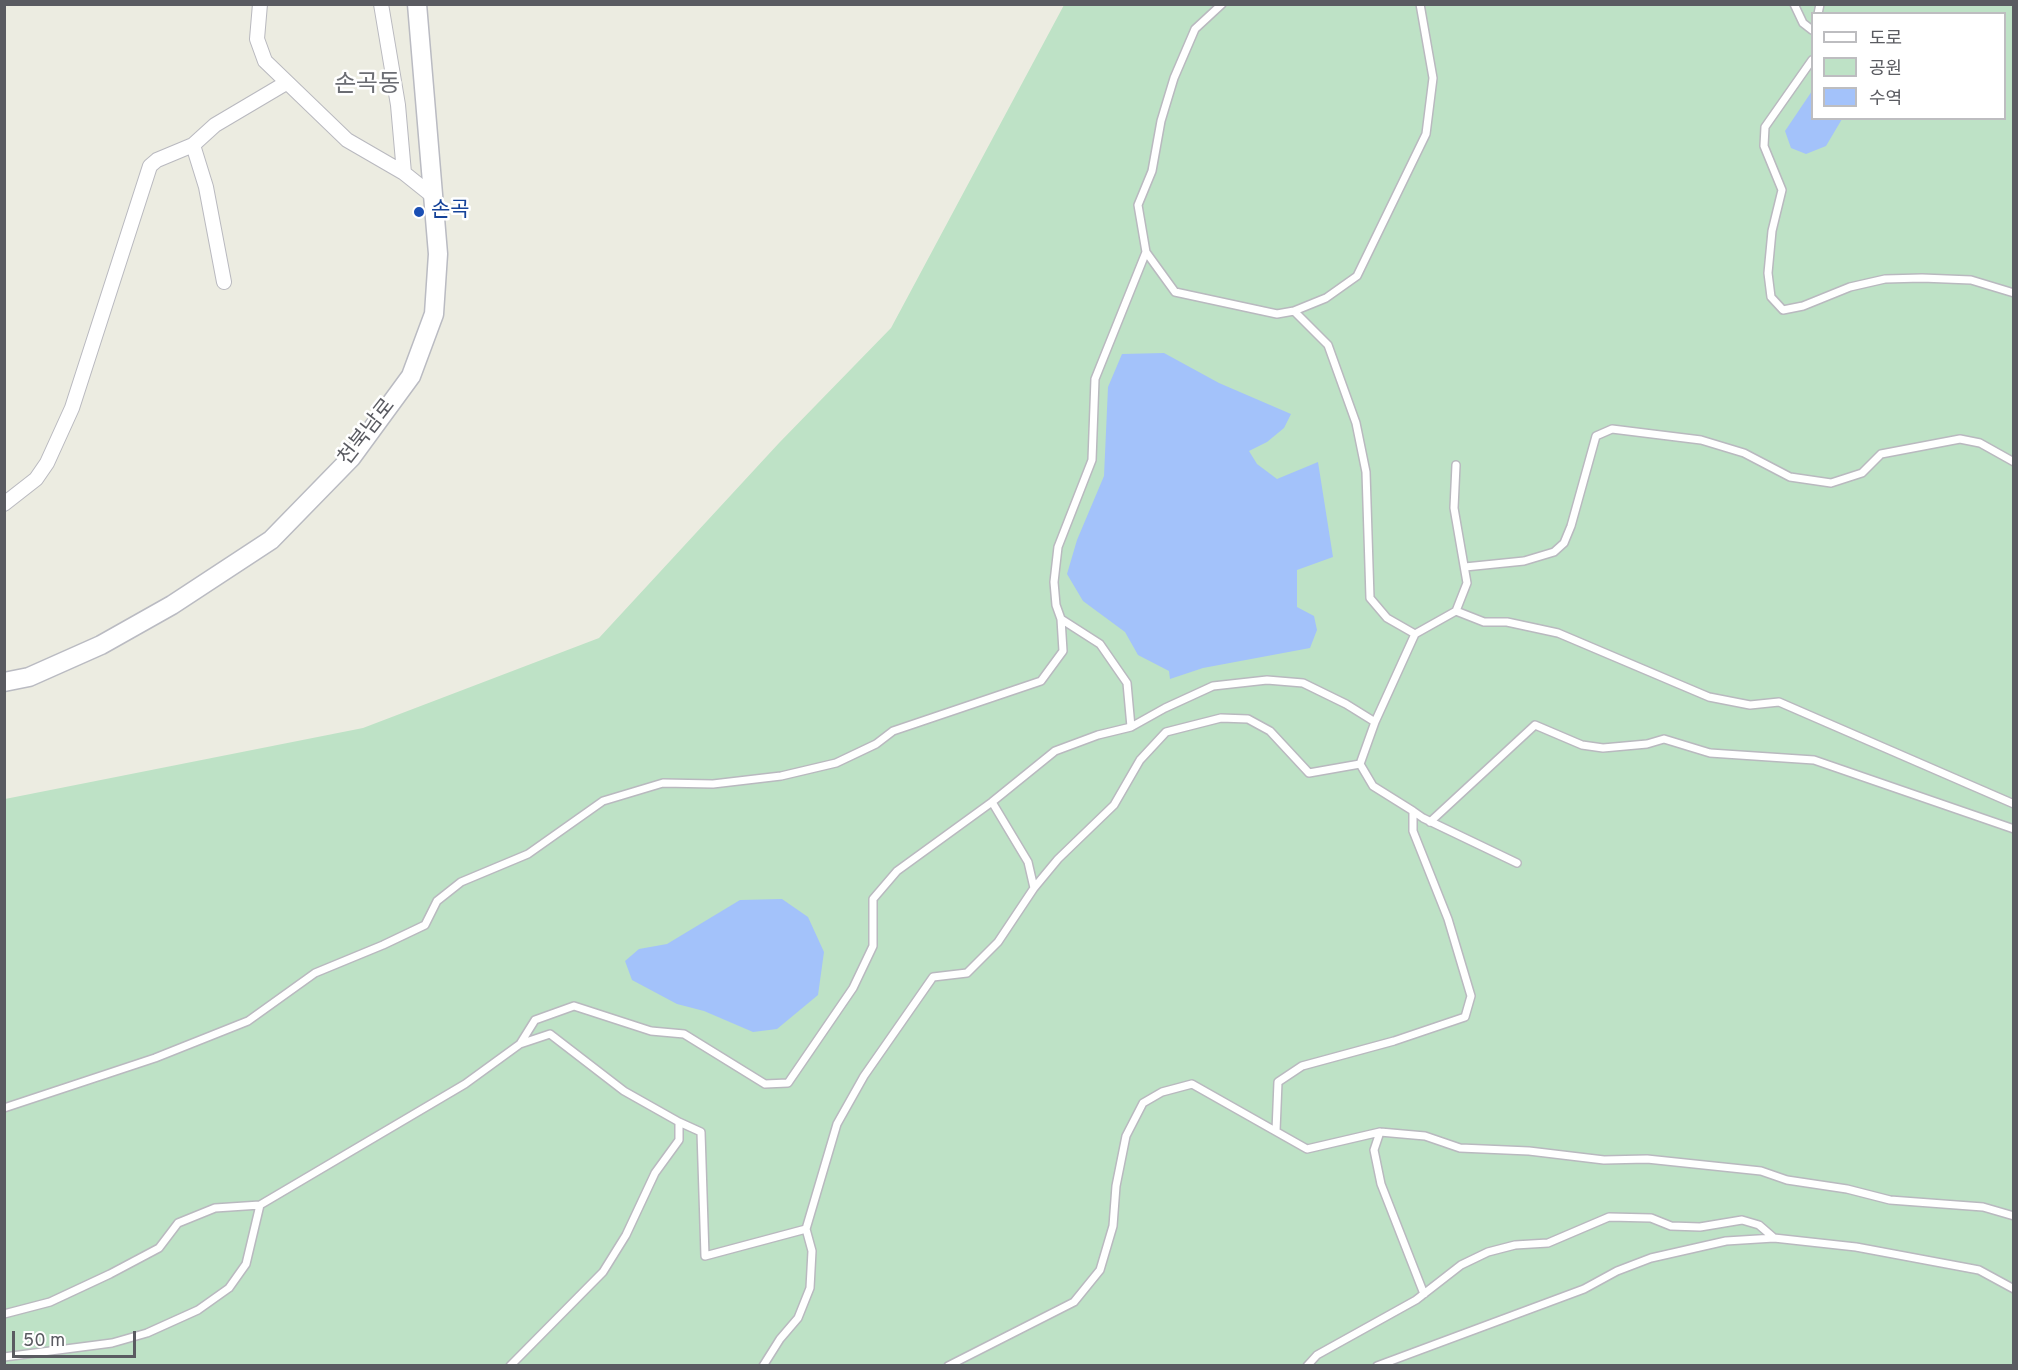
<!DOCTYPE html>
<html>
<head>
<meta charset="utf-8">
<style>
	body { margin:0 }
	#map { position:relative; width:2018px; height:1370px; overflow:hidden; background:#ecece1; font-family:Overpass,"Noto Sans KR",sans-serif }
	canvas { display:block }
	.frame { position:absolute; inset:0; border:6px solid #5a5b61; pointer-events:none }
	.legend { position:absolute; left:1811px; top:12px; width:195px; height:108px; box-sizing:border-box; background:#fff; border:2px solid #bdbdc0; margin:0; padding:8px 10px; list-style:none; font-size:18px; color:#5a5b61 }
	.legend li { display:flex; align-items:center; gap:12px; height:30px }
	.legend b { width:30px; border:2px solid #bdbdc0 }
	.scale { position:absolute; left:12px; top:1331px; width:124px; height:27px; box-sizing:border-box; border:3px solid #5a5b61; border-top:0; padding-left:8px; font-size:18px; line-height:21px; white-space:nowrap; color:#5a5b61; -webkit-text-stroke:4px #fff; paint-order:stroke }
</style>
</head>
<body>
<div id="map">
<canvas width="2018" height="1370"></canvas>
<div class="frame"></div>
<ul class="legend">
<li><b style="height:8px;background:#fff"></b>도로</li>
<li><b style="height:16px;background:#bee2c6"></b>공원</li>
<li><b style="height:16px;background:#a3c2fa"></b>수역</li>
</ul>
<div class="scale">50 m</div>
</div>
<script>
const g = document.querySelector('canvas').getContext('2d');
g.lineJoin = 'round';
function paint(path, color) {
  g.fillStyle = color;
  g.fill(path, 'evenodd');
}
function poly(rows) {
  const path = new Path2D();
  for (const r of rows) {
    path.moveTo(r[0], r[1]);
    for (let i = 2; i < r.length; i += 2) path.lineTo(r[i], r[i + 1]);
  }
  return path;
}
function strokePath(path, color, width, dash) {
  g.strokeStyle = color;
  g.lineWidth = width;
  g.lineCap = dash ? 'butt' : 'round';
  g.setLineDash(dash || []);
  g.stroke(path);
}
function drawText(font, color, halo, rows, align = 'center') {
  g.font = font + ' Overpass,"Noto Sans KR",sans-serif';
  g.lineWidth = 5;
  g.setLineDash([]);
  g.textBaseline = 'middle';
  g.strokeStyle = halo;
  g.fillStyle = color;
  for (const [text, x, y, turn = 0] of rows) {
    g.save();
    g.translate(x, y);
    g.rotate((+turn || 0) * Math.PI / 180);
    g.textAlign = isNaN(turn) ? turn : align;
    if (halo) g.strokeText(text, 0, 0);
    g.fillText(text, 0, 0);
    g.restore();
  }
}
const green = poly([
	[1064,5,2013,5,2013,1365,5,1366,5,799,363,728,599,638,779,443,891,328],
	[1812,14,2004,14,2004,118,1812,118]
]);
const water = poly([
	[1812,91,1812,118,1842,119,1826,146,1806,154,1791,148,1785,131],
	[1164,353,1219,383,1291,414,1284,428,1267,442,1249,451,1257,464,1277,479,1318,462,1333,557,1297,570,1297,607,1314,616,1317,630,1310,648,1203,668,1170,679,1169,671,1138,655,1125,632,1083,601,1067,574,1077,540,1104,476,1108,387,1122,354],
	[782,899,808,917,824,952,818,995,777,1029,753,1032,704,1011,677,1004,632,980,625,961,639,949,667,944,740,900]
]);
const lane = poly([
	[1794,4,1803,23,1812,30],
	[1818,14,1820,4],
	[1812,60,1765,127,1764,146,1782,190,1772,231,1768,273,1771,297,1783,310,1803,306,1850,287,1885,279,1922,278,1971,280,2014,293],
	[1146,252,1175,292,1277,314,1294,311,1328,345,1356,423,1366,472,1370,598,1387,618,1415,634],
	[1294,311,1326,298,1357,276,1426,134,1433,78,1420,4],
	[1465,567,1524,561,1554,552,1564,543,1571,526,1596,436,1612,429,1701,440,1744,453,1790,477,1831,483,1862,473,1881,454,1960,439,1980,443,2014,462],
	[1456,611,1467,583,1454,508,1456,465],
	[1375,722,1415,634,1456,611,1484,622,1507,622,1558,633,1709,697,1750,705,1779,702,2014,804],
	[1413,811,1423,818,1517,863],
	[1430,822,1535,725,1582,745,1603,748,1647,744,1664,739,1710,753,1814,760,2014,829],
	[1034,888,1058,859,1114,805,1140,760,1166,732,1221,718,1248,719,1270,731,1309,773,1360,764,1375,722,1346,704,1303,683,1267,680,1213,686,1165,708,1131,727],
	[520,1044,535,1020,574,1006,651,1031,684,1034,765,1084,788,1083,853,988,873,946,873,899,897,871,992,802,1055,751,1098,735,1131,727,1127,683,1100,644,1061,619],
	[4,1108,155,1058,248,1021,315,973,383,945,425,925,437,901,461,882,528,854,603,801,663,783,713,784,781,776,836,763,876,744,893,731,1041,681,1063,651,1061,619,1056,605,1054,582,1058,547,1092,460,1095,379,1146,252,1138,205,1152,171,1161,121,1174,78,1195,29,1222,4],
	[679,1122,701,1132,705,1256,806,1229,812,1251,810,1288,798,1318,780,1339,763,1366],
	[1276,1131,1278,1082,1302,1066,1394,1041,1465,1017,1471,996,1448,919,1413,831,1413,811,1373,786,1360,764],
	[806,1229,837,1124,864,1076,933,977,967,973,998,942,1034,888,1028,862,992,802],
	[1424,1294,1381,1184,1374,1150,1380,1132,1425,1136,1460,1148,1529,1151,1604,1160,1647,1159,1761,1171,1787,1180,1847,1189,1890,1200,1983,1207,2014,1216],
	[4,1314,50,1302,110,1274,159,1248,178,1223,215,1208,260,1205,465,1084,520,1044,550,1034,624,1091,679,1122,679,1140,655,1173,626,1235,603,1272,510,1366],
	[4,1357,112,1343,147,1333,198,1310,229,1288,246,1264,260,1205],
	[948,1366,1074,1302,1100,1270,1113,1226,1116,1186,1126,1136,1143,1103,1162,1092,1192,1084,1307,1149,1380,1132],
	[1307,1366,1317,1355,1416,1300,1461,1265,1488,1252,1515,1245,1548,1243,1609,1217,1651,1218,1671,1226,1700,1227,1742,1220,1759,1225,1774,1238],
	[1377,1366,1584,1289,1617,1271,1651,1258,1726,1241,1774,1238,1856,1247,1979,1270,2014,1289]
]);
const street = poly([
	[260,4,257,39,265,61,347,140,404,173,434,197],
	[381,4,398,105,404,173],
	[193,145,206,187,224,282],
	[4,504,36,479,47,463,72,408,150,166,157,160,193,145,215,125,286,83]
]);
const secondary = poly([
	[4,682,29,677,101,645,172,605,271,540,351,458,411,376,434,314,438,254,417,4]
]);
const markers = [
	[419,212,6,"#1a4fb4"]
];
const transitNames = [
	["손곡",431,212]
];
const streetNames = [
	["천북남로",368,433,-52]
];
const quarterNames = [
	["손곡동",367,86]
];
paint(green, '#bee2c6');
paint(water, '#a3c2fa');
strokePath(lane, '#b9b9bf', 10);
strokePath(street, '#b9b9bf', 16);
strokePath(secondary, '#babbc2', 21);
strokePath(lane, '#fff', 7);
strokePath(street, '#fff', 14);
strokePath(secondary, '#fff', 18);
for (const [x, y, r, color] of markers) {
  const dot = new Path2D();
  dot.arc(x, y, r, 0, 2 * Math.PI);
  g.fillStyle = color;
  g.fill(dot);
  strokePath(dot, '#fff', 2);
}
drawText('21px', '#164399', '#fff', transitNames, 'left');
drawText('21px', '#5a5b61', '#fff', streetNames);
drawText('24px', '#6b6d73', '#fff', quarterNames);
</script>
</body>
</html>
